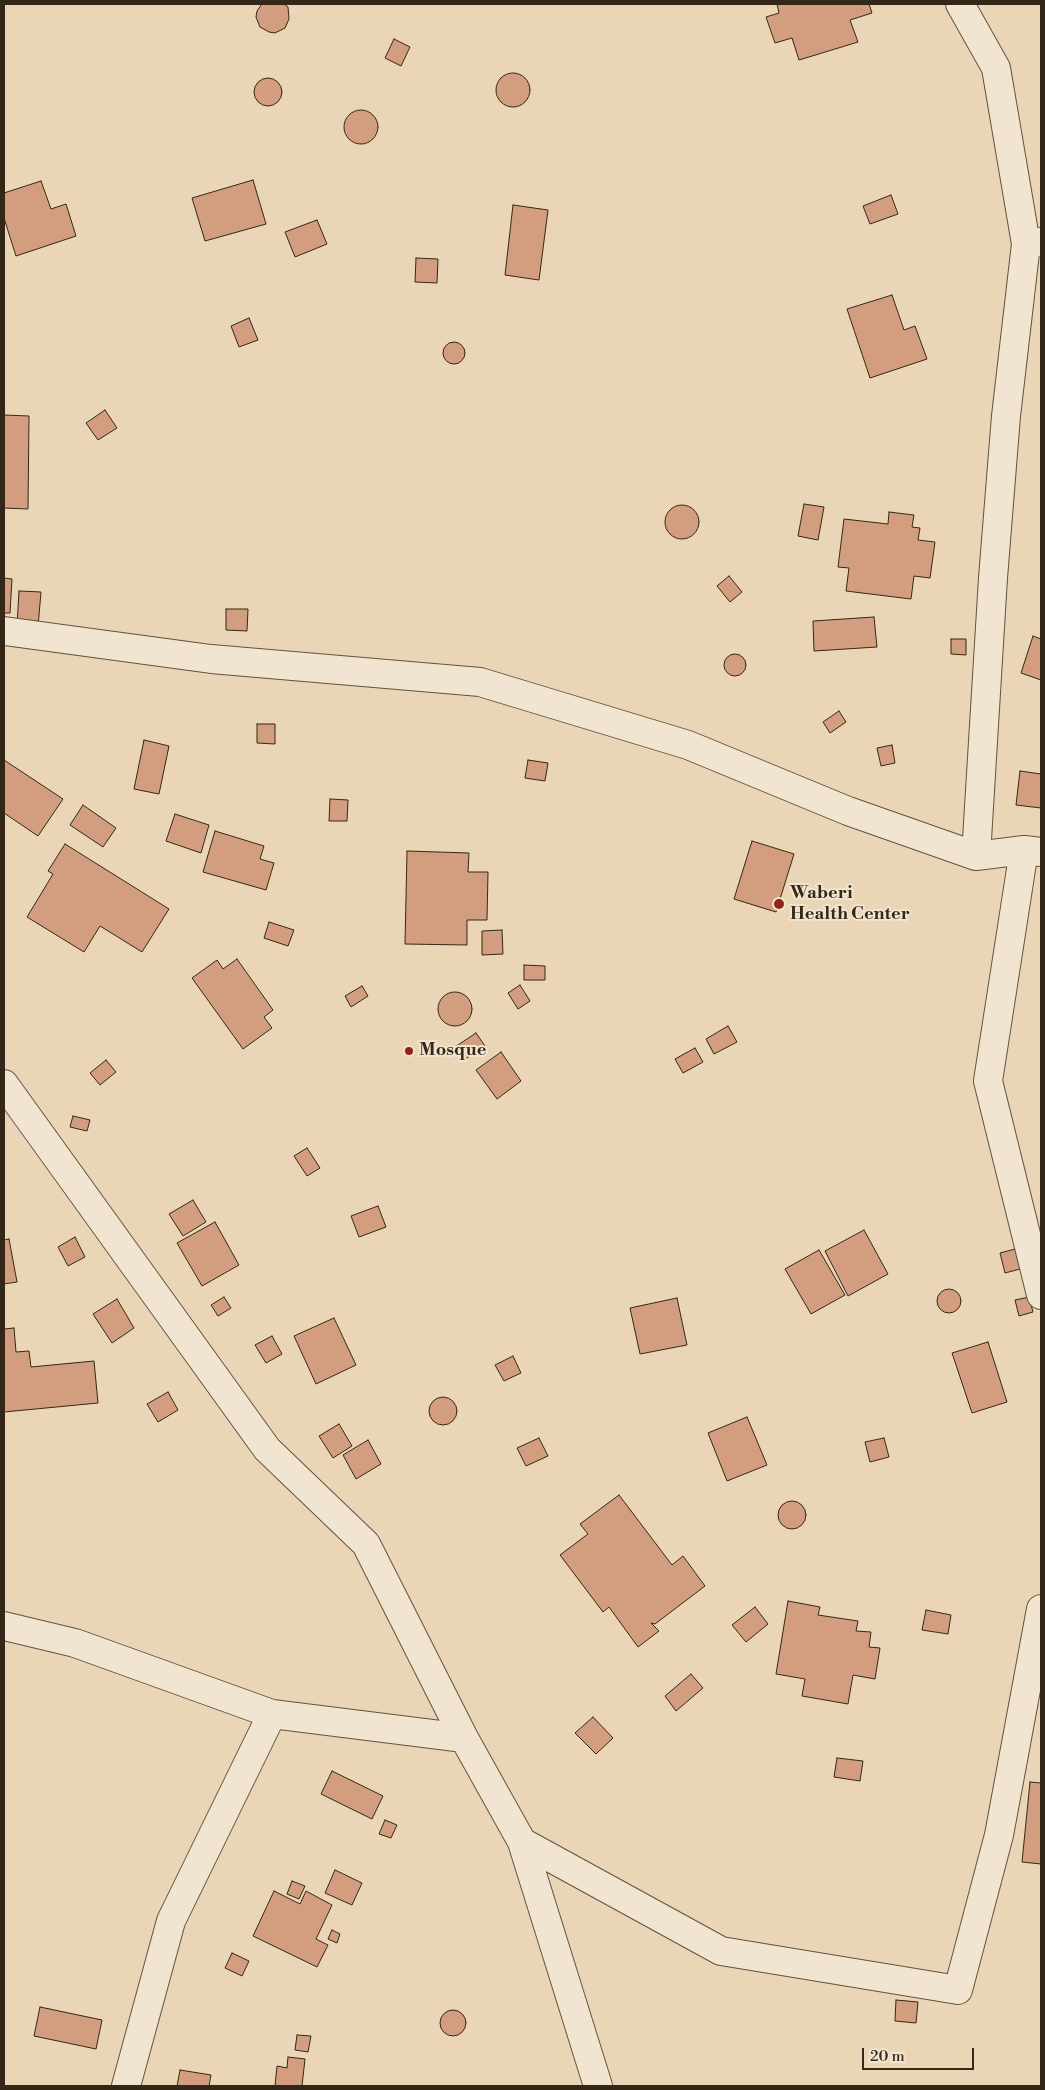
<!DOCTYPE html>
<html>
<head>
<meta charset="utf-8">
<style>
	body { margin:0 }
	#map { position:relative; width:1045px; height:2090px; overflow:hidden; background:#ead6b6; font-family:"Libre Bodoni",serif }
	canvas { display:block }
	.frame { position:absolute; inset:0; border:5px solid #342717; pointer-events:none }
	.scale { position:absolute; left:862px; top:2048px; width:112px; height:22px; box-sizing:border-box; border:2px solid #342717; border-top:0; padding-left:6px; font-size:15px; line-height:18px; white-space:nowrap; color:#342717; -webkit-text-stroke:4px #f1e4d0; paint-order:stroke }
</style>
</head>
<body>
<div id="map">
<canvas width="1045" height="2090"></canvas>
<div class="frame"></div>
<div class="scale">20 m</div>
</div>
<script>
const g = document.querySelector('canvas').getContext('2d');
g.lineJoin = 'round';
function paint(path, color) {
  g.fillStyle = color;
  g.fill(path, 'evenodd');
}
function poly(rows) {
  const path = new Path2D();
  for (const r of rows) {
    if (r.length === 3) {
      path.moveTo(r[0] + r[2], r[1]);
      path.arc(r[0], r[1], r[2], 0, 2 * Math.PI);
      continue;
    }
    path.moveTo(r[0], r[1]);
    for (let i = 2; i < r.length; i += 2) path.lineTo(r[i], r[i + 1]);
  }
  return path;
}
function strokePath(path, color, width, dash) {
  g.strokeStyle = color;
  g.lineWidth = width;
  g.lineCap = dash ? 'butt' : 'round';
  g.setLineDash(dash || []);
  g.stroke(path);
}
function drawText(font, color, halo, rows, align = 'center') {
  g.font = font + ' "Libre Bodoni",serif';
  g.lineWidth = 4;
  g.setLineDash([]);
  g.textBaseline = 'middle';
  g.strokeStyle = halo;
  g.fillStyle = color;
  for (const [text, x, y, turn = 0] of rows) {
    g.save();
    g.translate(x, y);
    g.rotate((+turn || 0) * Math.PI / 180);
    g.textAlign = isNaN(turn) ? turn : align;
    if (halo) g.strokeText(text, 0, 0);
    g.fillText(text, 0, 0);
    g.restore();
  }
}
const building = poly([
	[262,4,284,4,288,7,289,19,285,28,275,33,269,32,260,27,256,17,257,11,262,4],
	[777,4,869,4,872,13,850,20,858,42,799,60,792,38,775,43,766,17,779,13,777,4],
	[394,39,410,47,401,66,385,58,394,39],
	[513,90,17],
	[268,92,14],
	[361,127,17],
	[253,180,266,224,205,241,192,198,253,180],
	[41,181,51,209,66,204,76,236,16,256,4,218,4,193,41,181],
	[891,195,898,214,870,224,863,206,891,195],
	[513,205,548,210,539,280,505,275,513,205],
	[317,220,327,244,295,257,285,232,317,220],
	[416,258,438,259,437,283,415,282,416,258],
	[892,295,904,330,915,326,927,359,870,378,847,309,892,295],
	[249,318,258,340,239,347,231,326,249,318],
	[454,353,11],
	[105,410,117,428,98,440,86,423,105,410],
	[4,415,29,416,28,509,4,508,4,415],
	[804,504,824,507,818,540,798,536,804,504],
	[682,522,17],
	[889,512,914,515,912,527,920,528,918,540,935,542,930,578,914,576,911,599,846,591,849,568,838,567,844,519,888,524,889,512],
	[729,576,742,592,730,602,717,586,729,576],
	[4,578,12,579,10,613,4,613,4,578],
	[19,591,41,592,38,627,17,626,19,591],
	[226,609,248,609,247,631,226,630,226,609],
	[874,617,877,647,814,651,813,621,874,617],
	[1033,636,1041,639,1041,680,1021,673,1033,636],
	[951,639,966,639,966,655,951,654,951,639],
	[735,665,11],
	[839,711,846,722,830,733,823,722,839,711],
	[257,724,275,724,275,744,257,743,257,724],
	[144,740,169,746,159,794,134,789,144,740],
	[892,745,895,763,881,766,877,748,892,745],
	[4,760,63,799,38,836,4,813,4,760],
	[528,760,548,763,545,781,525,778,528,760],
	[1020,771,1041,774,1041,808,1016,805,1020,771],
	[330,799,348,800,347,821,329,821,330,799],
	[83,805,116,828,103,847,70,825,83,805],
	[175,814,209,825,201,853,166,841,175,814],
	[215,831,264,846,260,859,274,863,266,890,203,872,215,831],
	[752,841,794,854,776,912,734,899,752,841],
	[65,844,169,909,142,952,100,926,84,952,27,917,53,874,48,871,65,844],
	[407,851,469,853,468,872,488,872,487,920,467,920,467,945,405,944,407,851],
	[269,922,294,930,288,946,264,938,269,922],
	[502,930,503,954,482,955,482,931,502,930],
	[237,959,273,1010,264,1017,272,1028,243,1049,192,978,217,960,223,969,237,959],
	[524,965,545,966,545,980,524,980,524,965],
	[520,985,530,1001,518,1009,508,993,520,985],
	[362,986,368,996,351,1007,345,996,362,986],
	[455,1009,17],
	[728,1026,737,1042,714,1054,706,1039,728,1026],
	[476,1033,485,1046,464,1060,455,1047,476,1033],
	[695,1048,703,1062,683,1073,675,1059,695,1048],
	[501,1052,521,1081,497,1099,476,1070,501,1052],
	[106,1060,116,1072,100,1085,90,1073,106,1060],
	[73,1116,90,1120,87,1131,70,1127,73,1116],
	[307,1148,320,1168,307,1176,294,1156,307,1148],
	[193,1200,206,1222,183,1236,169,1214,193,1200],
	[378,1206,386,1227,359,1237,351,1216,378,1206],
	[215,1222,239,1265,202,1286,177,1243,215,1222],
	[864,1230,888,1274,848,1296,825,1251,864,1230],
	[75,1237,85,1257,68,1266,58,1247,75,1237],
	[9,1239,17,1282,4,1284,4,1240,9,1239],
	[1015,1249,1020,1269,1005,1273,1000,1253,1015,1249],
	[819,1250,845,1295,811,1314,785,1269,819,1250],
	[949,1301,12],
	[224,1297,231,1308,218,1316,211,1305,224,1297],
	[1029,1297,1033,1312,1019,1316,1015,1300,1029,1297],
	[677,1298,687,1345,640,1354,630,1308,677,1298],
	[117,1299,134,1328,112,1343,93,1314,117,1299],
	[334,1318,356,1365,316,1384,294,1336,334,1318],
	[14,1328,16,1352,29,1351,31,1367,94,1361,98,1403,4,1412,4,1329,14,1328],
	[272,1336,282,1354,266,1363,255,1345,272,1336],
	[988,1342,1007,1402,972,1413,952,1353,988,1342],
	[513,1356,521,1373,504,1381,495,1365,513,1356],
	[168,1392,178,1410,158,1422,147,1404,168,1392],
	[443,1411,14],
	[747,1417,767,1465,727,1481,708,1433,747,1417],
	[339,1424,352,1446,333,1458,319,1436,339,1424],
	[539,1438,548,1456,526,1466,517,1448,539,1438],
	[884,1438,889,1457,870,1462,865,1442,884,1438],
	[368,1440,381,1464,356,1479,343,1455,368,1440],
	[619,1495,672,1565,683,1556,705,1586,655,1624,651,1623,659,1631,638,1647,609,1607,603,1612,560,1555,588,1534,580,1524,619,1495],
	[792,1515,14],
	[788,1601,820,1607,818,1615,858,1621,856,1631,871,1632,869,1647,880,1648,875,1679,853,1675,848,1704,802,1696,805,1679,776,1674,788,1601],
	[755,1607,768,1624,746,1642,732,1625,755,1607],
	[926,1610,951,1615,948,1634,922,1630,926,1610],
	[691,1674,703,1688,676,1711,665,1696,691,1674],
	[593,1717,613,1738,596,1754,575,1733,593,1717],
	[837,1758,863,1761,860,1781,834,1777,837,1758],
	[332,1771,383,1796,372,1819,321,1794,332,1771],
	[1030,1782,1041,1783,1041,1864,1022,1862,1030,1782],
	[385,1820,397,1825,391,1838,379,1834,385,1820],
	[335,1870,362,1883,352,1905,325,1893,335,1870],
	[292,1881,305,1886,299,1899,287,1894,292,1881],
	[274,1891,300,1904,306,1891,332,1905,316,1939,328,1945,317,1967,253,1936,274,1891],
	[332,1930,340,1934,337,1943,328,1939,332,1930],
	[232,1953,249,1961,242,1976,225,1968,232,1953],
	[896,2000,918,2002,916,2023,895,2021,896,2000],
	[40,2007,102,2020,96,2049,34,2036,40,2007],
	[453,2023,13],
	[297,2035,311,2036,308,2052,295,2050,297,2035],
	[288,2057,305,2059,302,2086,275,2086,277,2066,287,2068,288,2057],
	[180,2070,211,2075,209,2086,177,2086,180,2070]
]);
const street = poly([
	[960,4,996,68,1026,244,1041,242],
	[4,631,211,659,480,682,688,745,848,811,976,856,1024,850,1041,852],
	[1024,850,988,1081,1041,1295],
	[976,856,993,578,1006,416,1026,244],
	[4,1084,267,1449,366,1544,464,1738,522,1842,598,2086],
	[4,1626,75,1643,272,1714,464,1738],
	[522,1842,721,1951,958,1990,999,1835,1041,1609],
	[126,2086,171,1921,272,1714]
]);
const markers = [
	[779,904,6,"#8f2418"],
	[409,1051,5,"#8f2418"]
];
const poiNames = [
	["Waberi",790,894],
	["Health Center",790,915],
	["Mosque",419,1051]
];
paint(building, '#d39d80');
strokePath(building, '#342717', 1);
strokePath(street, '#62533f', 30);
strokePath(street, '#f1e4d0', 28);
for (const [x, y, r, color] of markers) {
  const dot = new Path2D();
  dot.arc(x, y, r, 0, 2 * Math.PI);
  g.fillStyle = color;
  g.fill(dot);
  strokePath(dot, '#f1e4d0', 2);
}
drawText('bold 18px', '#342717', '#f1e4d0', poiNames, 'left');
</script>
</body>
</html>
